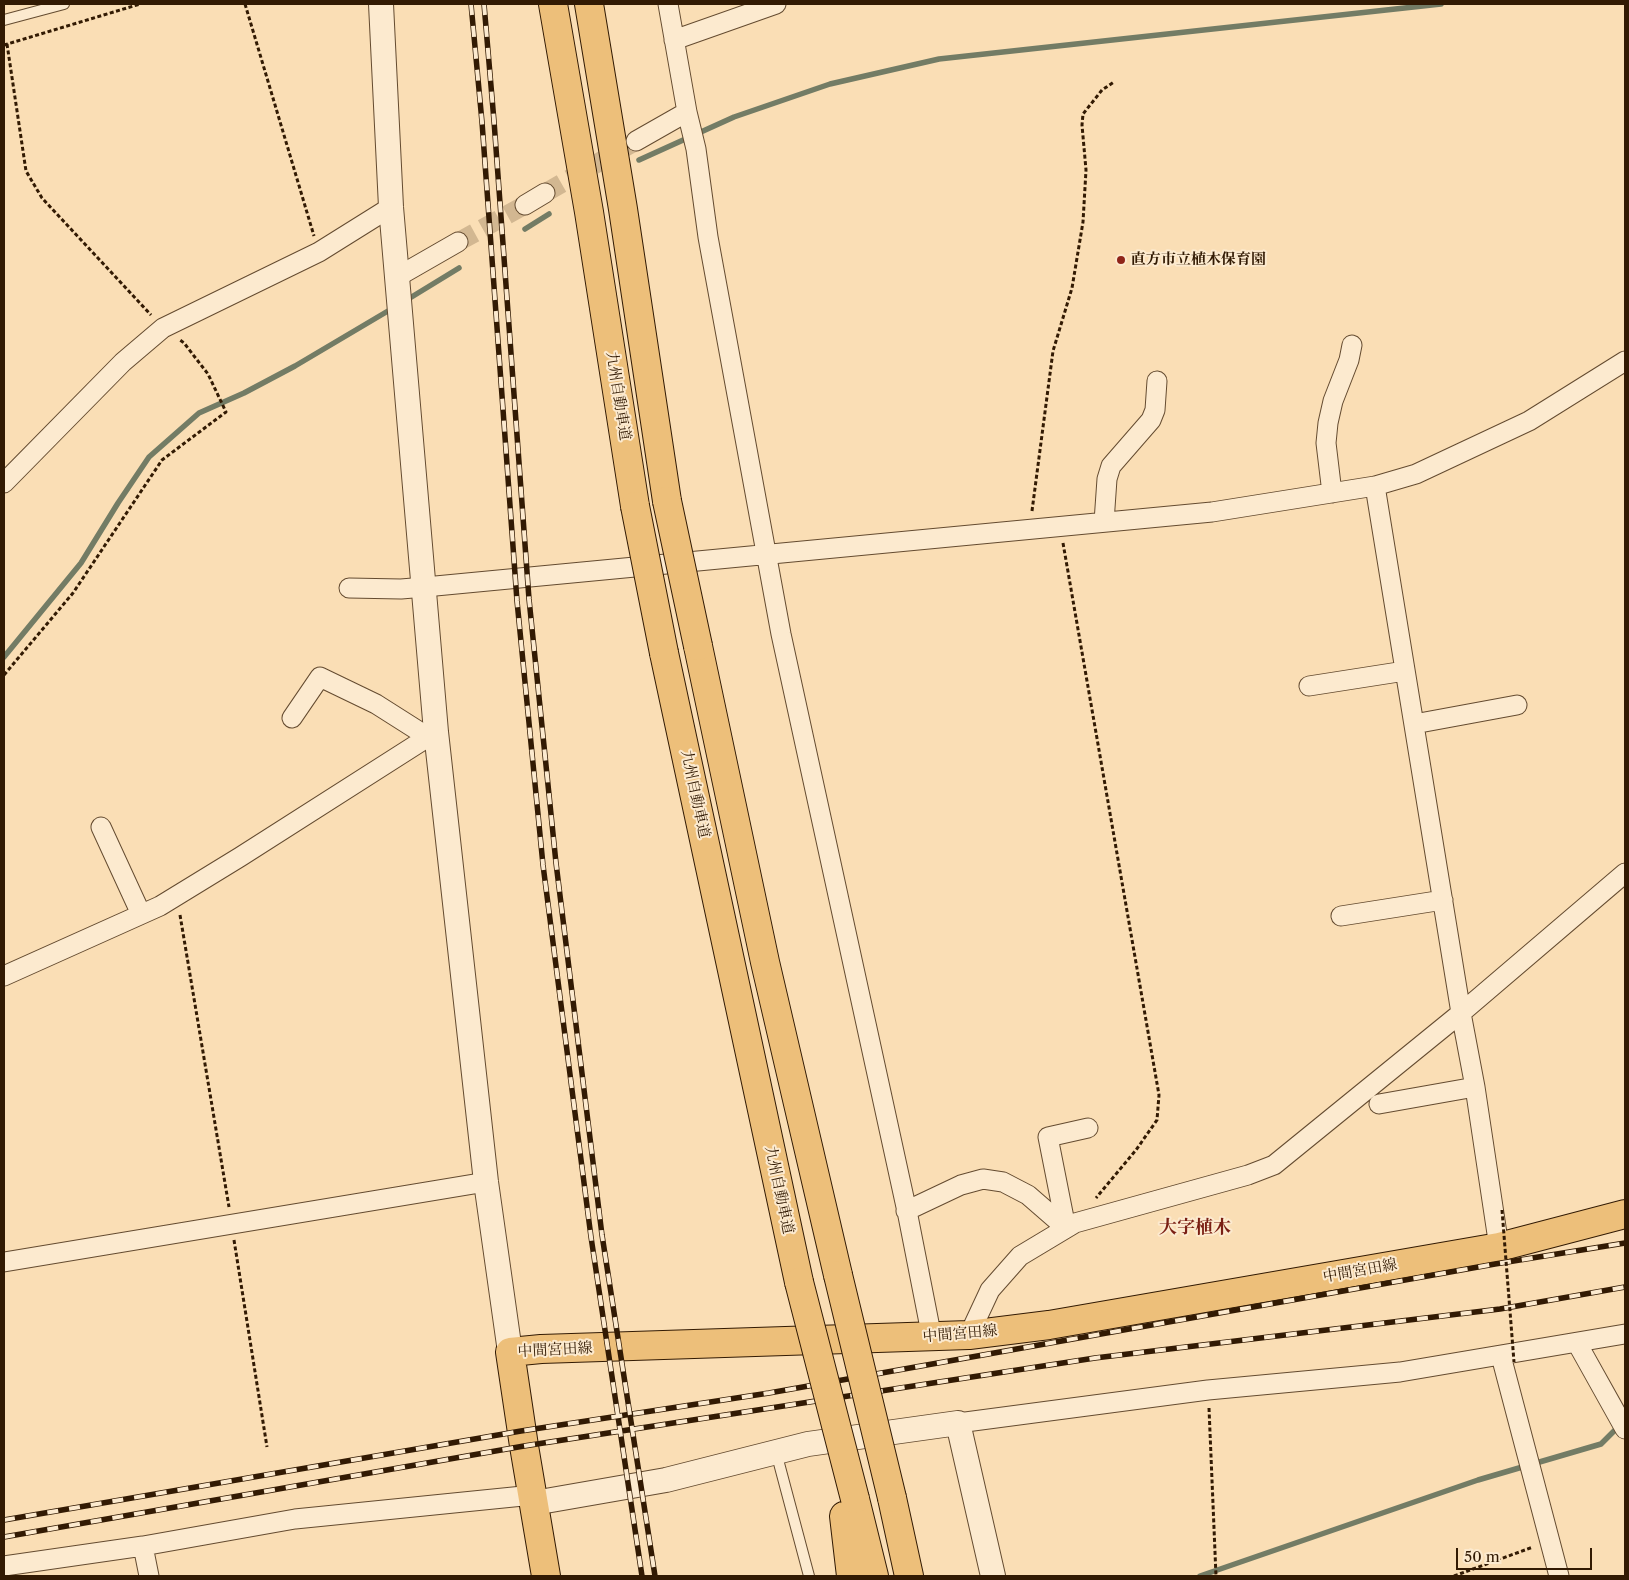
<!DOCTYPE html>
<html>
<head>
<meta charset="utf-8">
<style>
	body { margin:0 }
	#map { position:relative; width:1629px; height:1580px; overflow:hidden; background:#fadeb5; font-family:"Libre Caslon Text",serif }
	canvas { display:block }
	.frame { position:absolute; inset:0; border:5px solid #321a03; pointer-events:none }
	.scale { position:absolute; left:1456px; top:1548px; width:136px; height:22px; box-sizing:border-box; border:2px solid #321a03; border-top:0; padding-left:6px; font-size:15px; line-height:18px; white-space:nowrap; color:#321a03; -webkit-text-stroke:4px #fceacf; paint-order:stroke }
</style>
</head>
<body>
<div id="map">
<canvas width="1629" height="1580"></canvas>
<div class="frame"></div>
<div class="scale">50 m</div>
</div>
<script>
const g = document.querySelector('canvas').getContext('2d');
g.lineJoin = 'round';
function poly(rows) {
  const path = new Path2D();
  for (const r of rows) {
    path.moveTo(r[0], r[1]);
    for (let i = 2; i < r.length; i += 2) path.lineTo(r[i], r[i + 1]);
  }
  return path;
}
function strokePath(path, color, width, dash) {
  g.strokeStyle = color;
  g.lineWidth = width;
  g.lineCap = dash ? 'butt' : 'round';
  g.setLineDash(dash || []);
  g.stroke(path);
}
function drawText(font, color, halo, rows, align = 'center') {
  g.font = font + ' "Libre Caslon Text","Noto Serif JP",serif';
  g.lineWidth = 4;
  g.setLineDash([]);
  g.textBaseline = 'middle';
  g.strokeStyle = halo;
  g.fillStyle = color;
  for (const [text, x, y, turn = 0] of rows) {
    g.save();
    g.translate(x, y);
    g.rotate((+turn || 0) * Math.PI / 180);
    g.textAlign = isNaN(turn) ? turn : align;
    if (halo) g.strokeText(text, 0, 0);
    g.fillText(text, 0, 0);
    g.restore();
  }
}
const stream = poly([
	[639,160,734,117,830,84,939,59,1441,4],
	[525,229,549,214],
	[405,301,459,268],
	[4,657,81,563,118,503,149,457,199,413,244,393,295,366,393,308],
	[1200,1576,1478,1480,1601,1444,1620,1425]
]);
const minorTunnel = poly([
	[545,193,636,141],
	[458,242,525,205]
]);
const path = poly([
	[245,4,314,236],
	[7,44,26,171,42,198,151,315],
	[4,45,140,4],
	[1032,511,1053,351,1072,288,1083,222,1086,170,1082,125,1083,114,1102,90,1114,82],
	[1063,543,1159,1095,1157,1120,1136,1150,1096,1198],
	[4,675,73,593,162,460,226,412,208,374,184,343,180,340],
	[180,915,229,1207],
	[234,1240,267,1447],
	[1209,1408,1216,1576],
	[1454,1576,1533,1547]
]);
const service = poly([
	[4,20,64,4],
	[776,1452,809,1576]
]);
const minor = poly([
	[668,4,687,112,696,149,708,237,781,634,908,1216,932,1338],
	[674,40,776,4],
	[636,141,687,112],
	[525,205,545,193],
	[397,277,458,242],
	[4,483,123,362,163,328,319,252,391,207],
	[1375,486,1461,1013,1475,1087,1499,1247],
	[1332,493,1326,443,1328,423,1333,401,1349,360,1352,345],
	[1104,522,1107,479,1111,466,1151,420,1155,410,1157,381],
	[349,588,401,589,425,587,1212,512,1375,486,1416,474,1529,421,1625,361],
	[1309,686,1405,671],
	[292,718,320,677,376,704,428,737],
	[1414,724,1517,705],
	[101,827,141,914],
	[1341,916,1443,900],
	[4,976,160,906,240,857,436,732],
	[1379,1104,1475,1087],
	[906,1211,961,1185,983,1179,1003,1182,1028,1195,1066,1228],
	[1066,1228,1048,1137,1088,1128],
	[4,1262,486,1182],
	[969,1335,990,1290,1020,1256,1075,1223,1248,1175,1274,1165,1461,1013,1625,873],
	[1577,1343,1625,1429],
	[1501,1356,1559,1576],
	[958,1423,1208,1390,1400,1372,1625,1334],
	[143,1546,149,1576],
	[4,1566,143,1546,295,1519,533,1495]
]);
const tertiary = poly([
	[381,4,391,207,436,732,486,1182,510,1352],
	[534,1503,666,1480,808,1444,958,1423,993,1576]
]);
const primary = poly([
	[546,1576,524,1446,510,1352,541,1349,969,1335,1049,1325,1499,1247,1625,1214]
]);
const motorway = poly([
	[553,4,589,212,635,506],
	[589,4,623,209,667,501],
	[698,646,765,962,838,1275],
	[664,653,799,1282],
	[892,1498,909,1576],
	[855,1499,874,1576],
	[844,1516,851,1576]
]);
const rail = poly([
	[471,4,482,122,517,601,543,865,591,1237,642,1576],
	[484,4,494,121,529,599,556,863,602,1235,655,1576],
	[4,1520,521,1431,769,1393,1495,1264,1625,1243],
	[4,1537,524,1446,1095,1358,1500,1309,1625,1287]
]);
const pathBridge = poly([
	[1502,1210,1514,1362]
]);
const motorwayBridge = poly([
	[667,501,698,646],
	[635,506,664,653],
	[838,1275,892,1498],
	[799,1282,855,1499]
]);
const markers = [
	[1121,260,5,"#8f2418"]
];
const poiNames = [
	["直方市立植木保育園",1131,260]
];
const streetNames = [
	["九州自動車道",618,396,81],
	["九州自動車道",695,794,78],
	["九州自動車道",779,1190,78],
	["中間宮田線",1360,1271,-10],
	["中間宮田線",960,1334,-5],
	["中間宮田線",555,1350,-3]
];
const quarterNames = [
	["大字植木",1195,1228]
];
strokePath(stream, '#737c65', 5.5);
strokePath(minorTunnel, '#d2b791', 19, [19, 9]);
strokePath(service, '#644b30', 12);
strokePath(minor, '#644b30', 21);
strokePath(tertiary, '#644b30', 26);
strokePath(primary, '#321a03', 30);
strokePath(motorway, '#321a03', 30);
strokePath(path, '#321a03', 3, [4, 2.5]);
strokePath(service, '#fceacf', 10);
strokePath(minor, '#fceacf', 19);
strokePath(tertiary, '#fceacf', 24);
strokePath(primary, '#edbf7a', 28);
strokePath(motorway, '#edbf7a', 28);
strokePath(rail, '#321a03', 5.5);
strokePath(rail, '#fceacf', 4, [11]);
strokePath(motorwayBridge, '#321a03', 30, []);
strokePath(pathBridge, '#321a03', 3, [4, 2.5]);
strokePath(motorwayBridge, '#edbf7a', 28);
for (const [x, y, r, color] of markers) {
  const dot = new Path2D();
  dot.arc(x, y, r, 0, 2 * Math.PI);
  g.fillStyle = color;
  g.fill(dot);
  strokePath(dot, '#fceacf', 2);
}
drawText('bold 15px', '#321a03', '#fceacf', poiNames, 'left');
drawText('15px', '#321a03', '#fceacf', streetNames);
drawText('bold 18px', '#7a1f14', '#fceacf', quarterNames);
</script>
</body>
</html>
